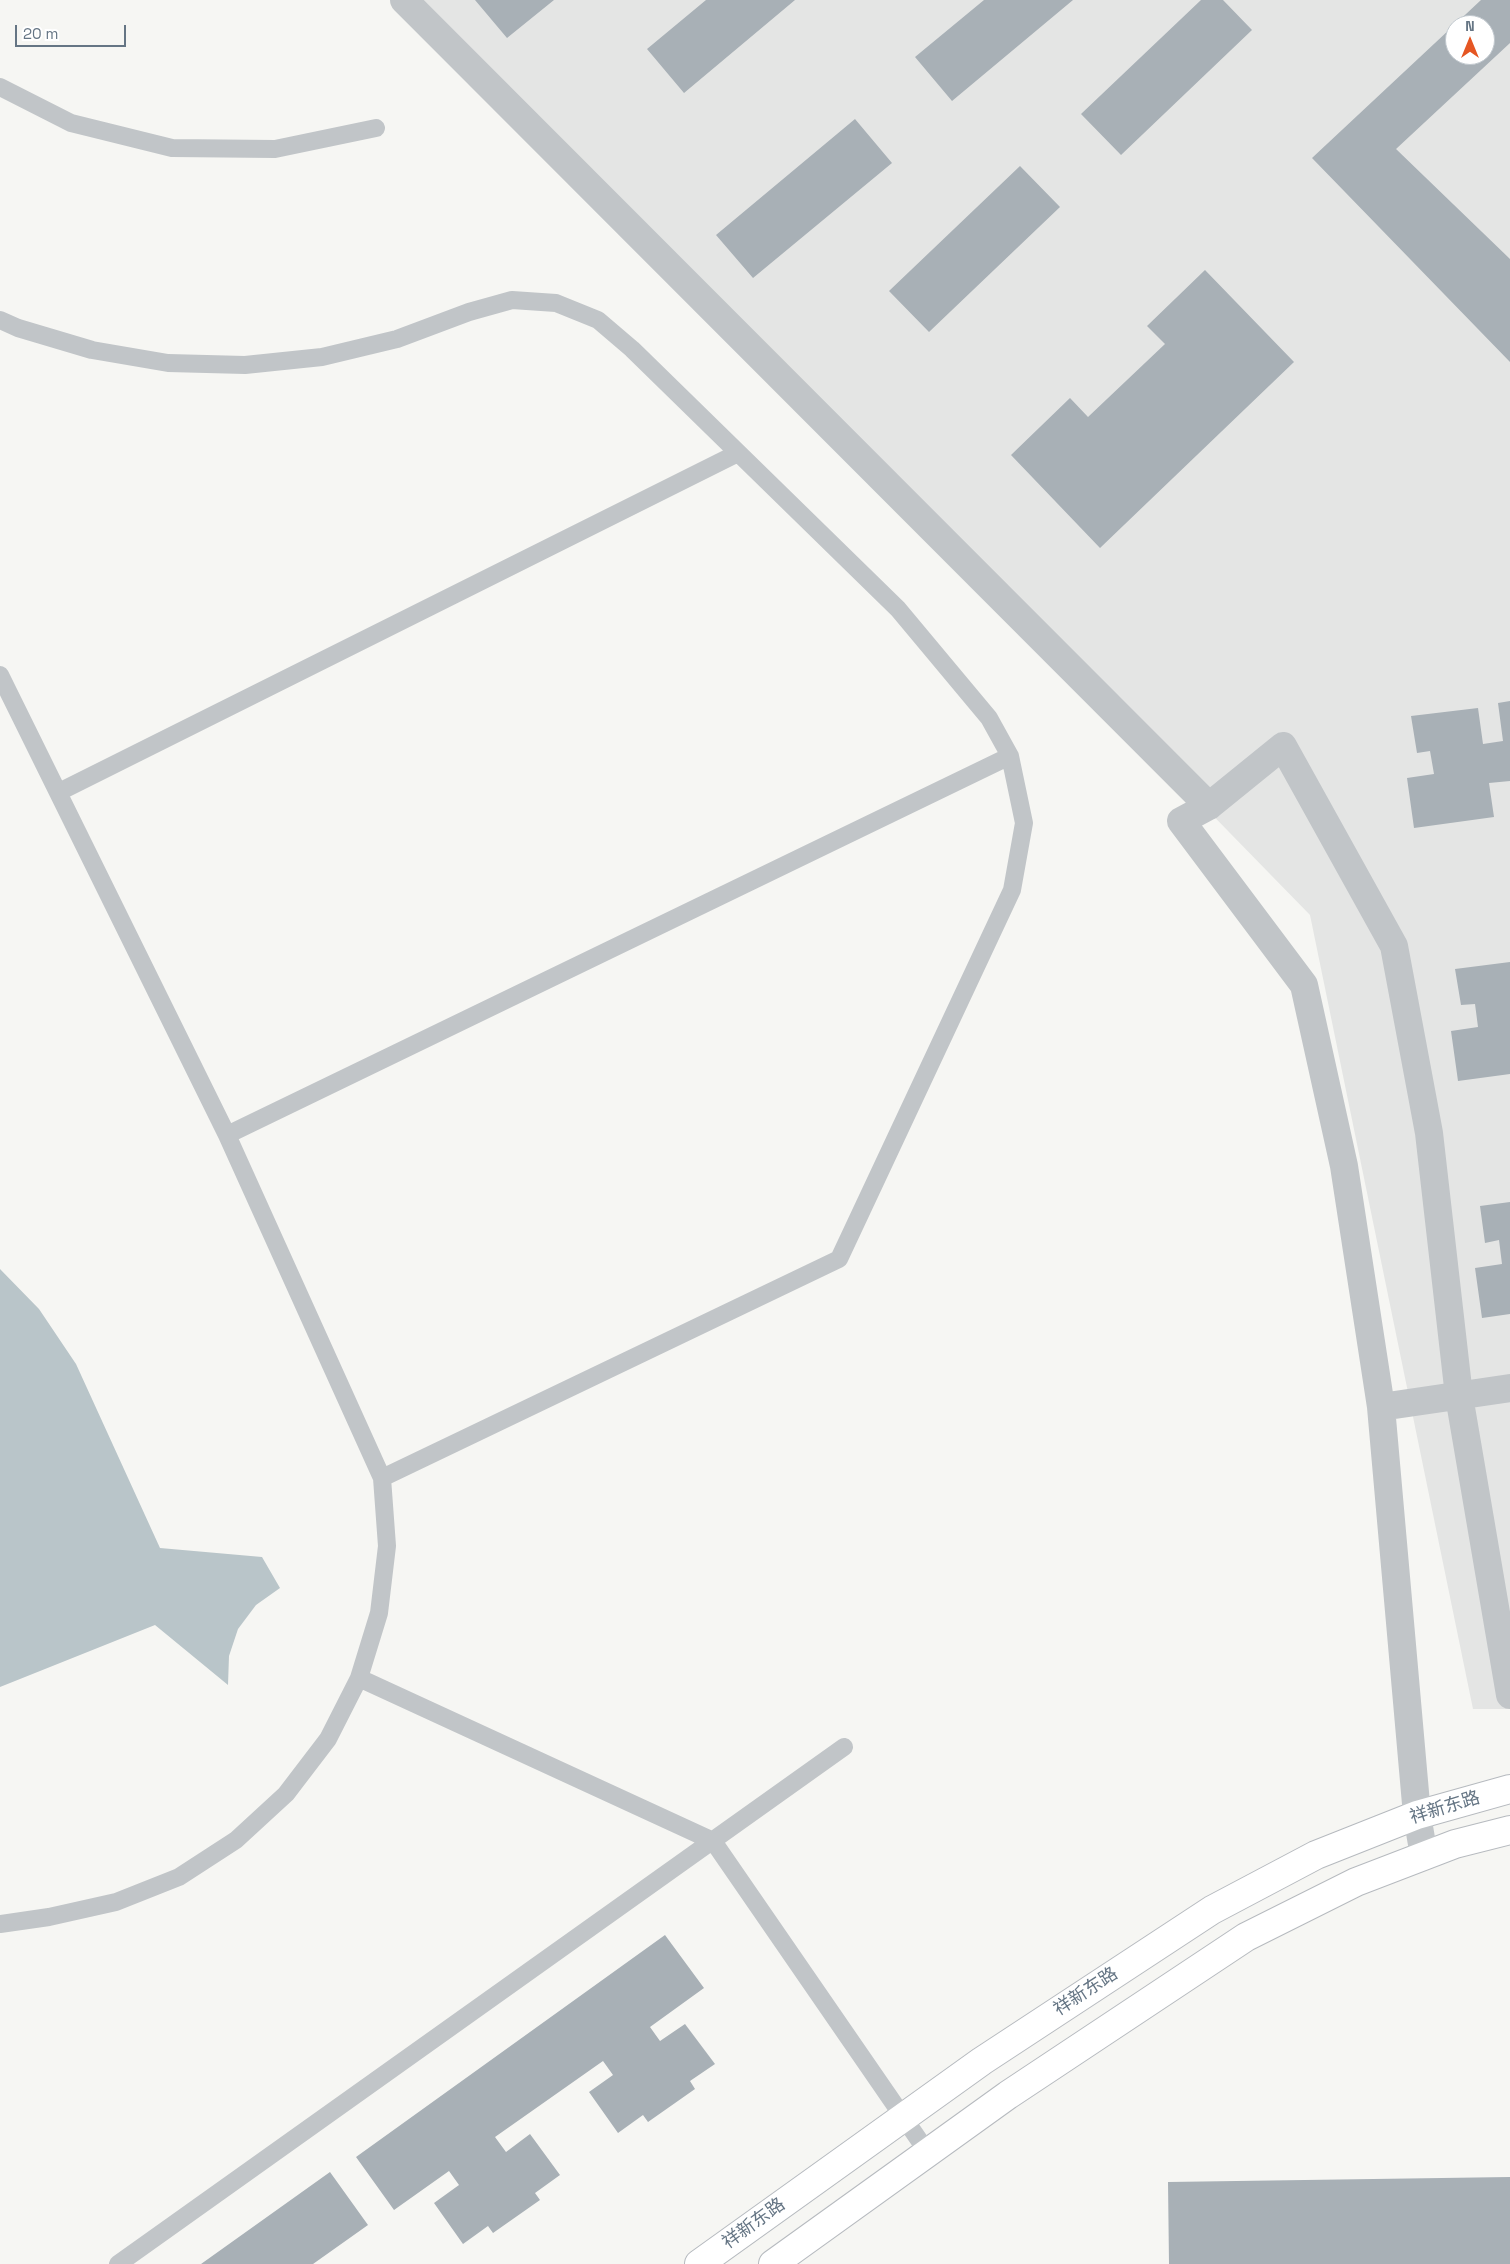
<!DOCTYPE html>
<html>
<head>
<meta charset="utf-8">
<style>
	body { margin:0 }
	#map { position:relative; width:1510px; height:2264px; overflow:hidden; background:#f6f6f3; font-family:"Space Grotesk",sans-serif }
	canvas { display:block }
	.north { position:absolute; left:1445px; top:15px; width:50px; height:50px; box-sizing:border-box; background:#fff; border:1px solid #c1c8ce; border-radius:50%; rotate:0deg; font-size:14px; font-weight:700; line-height:20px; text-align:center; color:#657584 }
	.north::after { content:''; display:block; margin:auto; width:18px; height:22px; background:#e55623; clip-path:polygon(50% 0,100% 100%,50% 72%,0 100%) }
	.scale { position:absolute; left:15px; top:25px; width:111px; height:22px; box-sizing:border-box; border:2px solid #657584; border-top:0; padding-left:6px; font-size:15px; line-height:18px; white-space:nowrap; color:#657584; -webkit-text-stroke:4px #fff; paint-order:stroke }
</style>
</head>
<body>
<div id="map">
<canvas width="1510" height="2264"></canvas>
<div class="north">N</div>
<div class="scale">20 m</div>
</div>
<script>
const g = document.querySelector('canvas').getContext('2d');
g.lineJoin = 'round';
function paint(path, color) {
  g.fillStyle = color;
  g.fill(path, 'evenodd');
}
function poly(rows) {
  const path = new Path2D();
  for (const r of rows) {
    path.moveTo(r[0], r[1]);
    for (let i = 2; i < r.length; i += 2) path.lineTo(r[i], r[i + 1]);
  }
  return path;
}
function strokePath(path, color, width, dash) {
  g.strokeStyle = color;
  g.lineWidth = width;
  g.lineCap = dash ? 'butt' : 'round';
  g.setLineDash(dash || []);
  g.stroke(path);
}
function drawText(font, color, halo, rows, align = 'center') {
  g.font = font + ' "Space Grotesk","Noto Sans SC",sans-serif';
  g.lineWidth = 5;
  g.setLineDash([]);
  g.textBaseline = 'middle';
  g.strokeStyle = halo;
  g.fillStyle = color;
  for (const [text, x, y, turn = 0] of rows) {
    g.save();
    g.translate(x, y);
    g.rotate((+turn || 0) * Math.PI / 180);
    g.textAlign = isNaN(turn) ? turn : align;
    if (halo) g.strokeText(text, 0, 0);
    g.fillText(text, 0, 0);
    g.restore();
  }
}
const built = poly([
	[417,0,1510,0,1510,1709,1473,1709,1310,915],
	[1455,25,1485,25,1485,55,1455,55]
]);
const water = poly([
	[0,1269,39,1309,76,1364,160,1548,262,1557,280,1588,256,1605,238,1629,229,1656,228,1685,155,1625,0,1687]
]);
const building = poly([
	[475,0,554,0,507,38],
	[706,0,795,0,684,93,647,49],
	[984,0,1073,0,952,101,915,57],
	[1201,0,1223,0,1252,30,1121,155,1081,114],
	[1481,0,1510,0,1510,43,1396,149,1510,259,1510,362,1312,158],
	[1455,25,1485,25,1485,55,1455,55],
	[855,119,892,163,753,278,716,235],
	[1020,166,1060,207,929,332,889,291],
	[1205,270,1294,362,1100,548,1011,455,1070,398,1088,417,1165,344,1147,326],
	[1510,701,1510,781,1489,783,1494,817,1414,828,1407,778,1434,774,1430,751,1417,753,1411,716,1478,708,1483,744,1503,741,1498,703],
	[1510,962,1510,1074,1458,1081,1451,1031,1478,1027,1475,1004,1461,1005,1455,969],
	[1510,1202,1510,1314,1482,1318,1475,1268,1502,1264,1499,1240,1485,1243,1480,1206],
	[665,1935,704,1988,650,2027,660,2041,685,2024,715,2064,690,2081,695,2089,648,2122,643,2115,618,2133,589,2092,613,2075,603,2061,495,2137,506,2152,530,2134,560,2175,535,2193,540,2200,493,2233,488,2226,463,2244,434,2203,459,2185,449,2171,394,2210,356,2157],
	[330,2172,368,2225,313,2264,201,2264],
	[1510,2177,1510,2264,1169,2264,1168,2182]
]);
const lane = poly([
	[0,87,71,123,172,148,275,149,376,128],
	[0,320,18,328,92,350,168,363,245,365,322,357,397,339,469,312,512,300,556,303,598,320,632,349,898,609,989,718,1010,756,1024,823,1012,890,839,1259,382,1478],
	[0,675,227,1135,382,1478,387,1546,379,1613,359,1678,328,1739,286,1794,236,1840,179,1877,116,1902,49,1917,0,1924],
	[59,792,738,453],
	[227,1135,1010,756],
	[359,1678,713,1841,928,2153],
	[118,2264,844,1747]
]);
const street = poly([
	[404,0,1209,806],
	[1381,1407,1510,1388],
	[1424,1856,1417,1815,1381,1407,1344,1166,1304,985,1181,821,1209,806,1283,746,1394,946,1429,1133,1459,1396,1510,1695]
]);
const secondary = poly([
	[699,2264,982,2061,1212,1910,1316,1855,1417,1815,1510,1789],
	[773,2264,1008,2095,1246,1937,1356,1882,1455,1844,1510,1830]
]);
const streetNames = [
	["祥新东路",1445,1808,-17],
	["祥新东路",1086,1992,-33],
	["祥新东路",754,2224,-36]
];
paint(built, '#e4e5e4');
paint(water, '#b9c5c9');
paint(building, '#a8b0b6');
strokePath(secondary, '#b6babf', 30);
strokePath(lane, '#c1c5c8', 18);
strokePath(street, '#c1c5c8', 28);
strokePath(secondary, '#fff', 28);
drawText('18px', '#657584', '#fff', streetNames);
</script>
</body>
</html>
